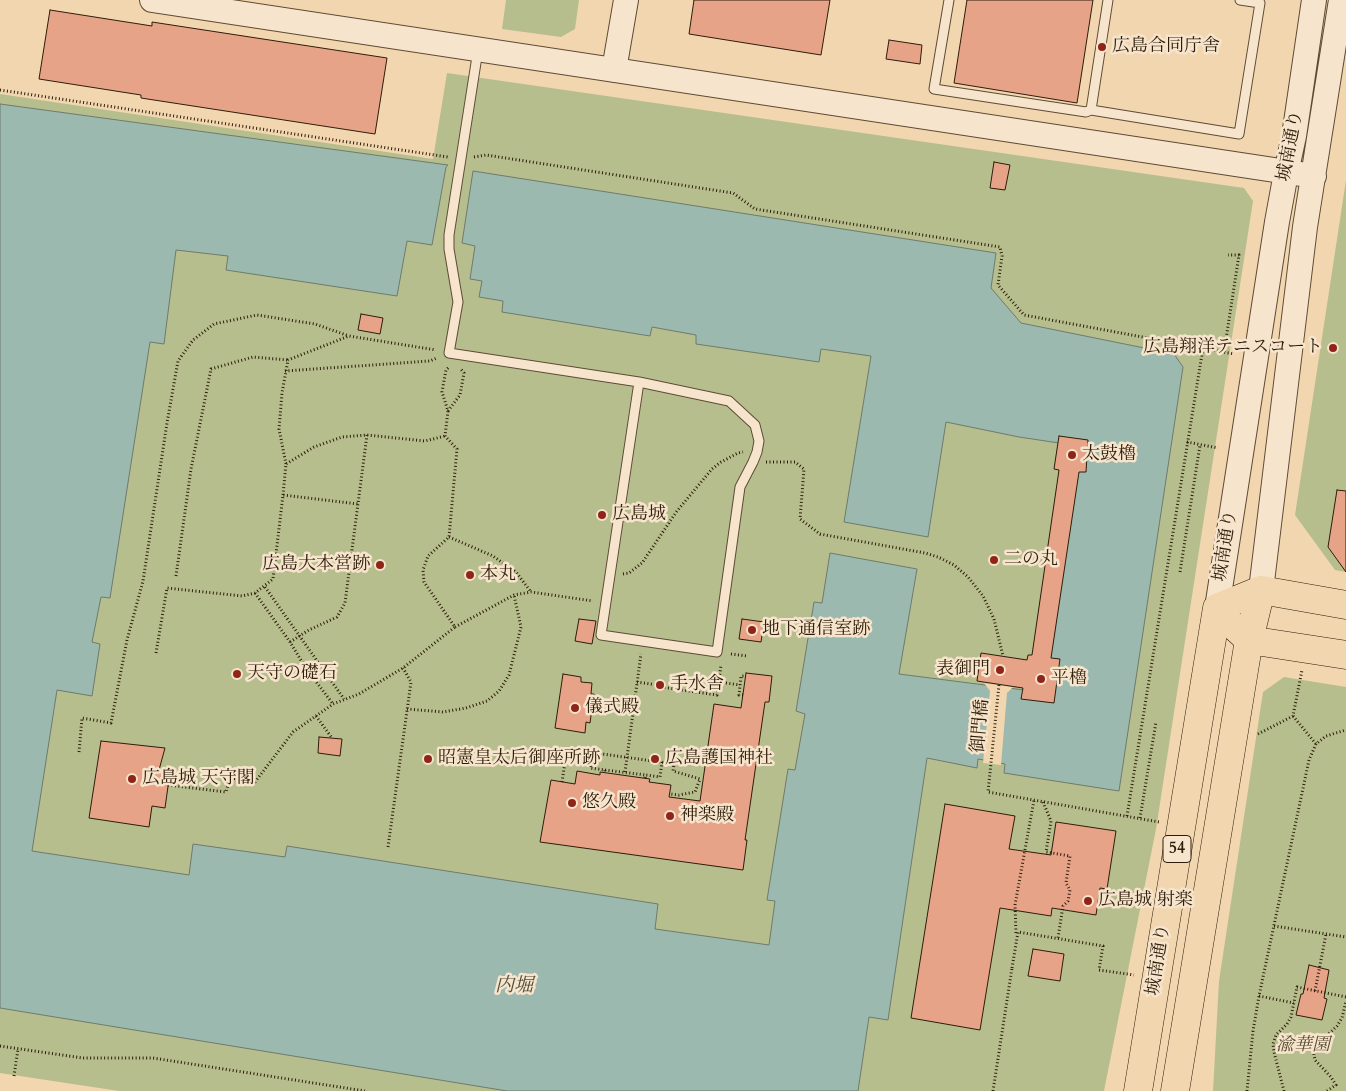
<!DOCTYPE html>
<html>
<head>
<meta charset="utf-8">
<style>
	body { margin:0 }
	canvas { display:block; background:#f1d6b0 }
</style>
</head>
<body>
<canvas width="1346" height="1091"></canvas>
<script>
const g = document.querySelector('canvas').getContext('2d');
g.lineJoin = 'round';
function paint(path, color) {
  g.fillStyle = color;
  g.fill(path, 'evenodd');
}
function poly(rows) {
  const path = new Path2D();
  for (const r of rows) {
    path.moveTo(r[0], r[1]);
    for (let i = 2; i < r.length; i += 2) path.lineTo(r[i], r[i + 1]);
  }
  return path;
}
function strokePath(path, color, width, dash) {
  g.strokeStyle = color;
  g.lineWidth = width;
  g.lineCap = dash ? 'butt' : 'round';
  g.setLineDash(dash || []);
  g.stroke(path);
}
function drawText(font, color, halo, rows, align = 'center') {
  g.font = font + ' Cardo,"Noto Serif JP",serif';
  g.lineWidth = 5;
  g.setLineDash([]);
  g.textBaseline = 'middle';
  g.strokeStyle = halo;
  g.fillStyle = color;
  for (const [text, x, y, turn = 0] of rows) {
    g.save();
    g.translate(x, y);
    g.rotate((+turn || 0) * Math.PI / 180);
    g.textAlign = isNaN(turn) ? turn : align;
    if (halo) g.strokeText(text, 0, 0);
    g.fillText(text, 0, 0);
    g.restore();
  }
}
const green = poly([
	[506,0,579,0,575,29,561,37,502,29],
	[447,73,1244,188,1253,201,1156,829,1104,1091,119,1091,0,1073,0,94,433,159],
	[1346,180,1346,572,1335,570,1295,515],
	[1284,677,1346,687,1346,1091,1213,1091,1219,981,1263,692]
]);
const water = poly([
	[0,104,448,165,446,167,432,245,407,241,397,296,226,270,228,256,176,250,164,344,150,342,110,598,101,597,92,642,100,644,92,696,57,690,32,851,189,875,193,844,285,857,287,846,658,904,655,929,769,945,775,901,767,900,788,769,795,770,805,714,796,711,814,602,822,603,830,553,917,569,899,674,1024,690,1050,659,1078,470,1059,443,1019,437,946,422,928,537,844,522,871,356,821,349,819,362,696,344,696,335,652,327,650,336,502,312,503,301,479,297,482,281,470,279,475,246,462,243,473,171,996,253,991,288,1021,323,1174,354,1183,367,1119,791,1004,773,1005,764,978,759,977,768,927,758,888,1020,869,1017,858,1091,507,1091,0,1008,0,104]
]);
const pier = poly([
	[984,683,1013,687,1007,693,1001,765,983,763,990,691]
]);
const building = poly([
	[694,0,830,0,821,55,689,34,694,0],
	[967,0,1093,0,1077,103,954,83,967,0],
	[50,10,152,26,152,22,387,58,375,134,141,98,141,95,39,79,50,10],
	[889,40,922,45,920,64,886,59,889,40],
	[994,162,1010,165,1005,190,990,188,994,162],
	[361,314,383,318,380,334,358,330,361,314],
	[1059,436,1088,440,1086,472,1079,472,1051,658,1060,659,1054,703,1021,699,1023,688,977,681,981,653,1027,660,1028,655,1032,655,1059,470,1054,469,1059,436],
	[1337,490,1346,491,1346,572,1328,547,1337,490],
	[579,619,596,621,592,644,575,641,579,619],
	[742,619,764,622,761,642,739,639,742,619],
	[746,673,772,676,769,702,765,702,745,840,747,840,743,870,540,842,551,780,575,784,577,771,600,775,600,772,650,779,649,782,671,785,669,797,700,801,714,704,741,708,746,673],
	[563,674,581,677,581,682,592,683,591,694,594,694,590,723,586,722,585,733,555,728,563,674],
	[319,737,342,739,340,756,318,753,319,737],
	[101,741,165,748,159,770,170,772,165,808,152,806,149,827,89,818,101,741],
	[945,804,1015,816,1009,849,1051,855,1056,822,1116,831,1107,889,1100,888,1096,915,1052,908,1051,916,1000,908,980,1030,911,1018,945,804],
	[1033,949,1064,954,1060,981,1028,976,1033,949],
	[1309,965,1329,970,1324,998,1327,999,1322,1020,1296,1015,1301,994,1303,994,1309,965]
]);
const path = poly([
	[0,90,448,157],
	[474,157,486,155,733,193,755,209,1000,247,1002,256,998,285,1024,315,1234,354],
	[1224,352,1239,255,1228,255],
	[285,371,430,361,437,358],
	[448,411,460,395,464,373,460,368],
	[1187,442,1218,448],
	[766,462,795,462,804,469,800,519,820,534,925,553,938,557,954,565,968,577,983,596,994,619,1003,656],
	[286,464,279,429,282,393,288,360,349,336,436,350],
	[283,495,286,464,314,447,342,437,367,435,425,441,445,436],
	[449,537,493,556,516,572,531,592],
	[1180,572,1200,445],
	[623,574,629,573,642,563,677,511,712,469,721,462,738,453,743,452],
	[176,576,191,469,211,369,253,357,288,360],
	[265,587,344,699],
	[255,593,290,642,305,667,333,704],
	[455,627,514,595,531,592,593,601],
	[290,642,309,630,337,617,345,603,367,435],
	[156,653,167,588,242,596,255,593,273,579,283,495,358,504],
	[731,654,747,656],
	[637,682,657,685],
	[719,682,740,685],
	[999,685,988,792,1159,822],
	[661,687,717,695,721,665],
	[743,695,739,695,741,676,745,676],
	[407,709,443,712,466,708,487,701,499,691,509,675,521,627,514,595],
	[316,716,332,738],
	[1293,716,1316,744],
	[1258,734,1293,716,1302,670],
	[79,752,82,718,111,723,127,640,143,581,167,423,178,361,193,340,214,324,257,315,315,324,349,336],
	[592,752,590,768,605,770,605,773],
	[605,770,646,775],
	[625,772,641,654],
	[645,778,646,775,660,777,662,762],
	[562,782,567,749,674,764,673,771,700,779,695,792,679,795,670,794],
	[168,785,226,792,230,778,255,782,293,732,333,704,359,694,403,668,455,627,424,582,423,570,428,556,449,537,457,449,445,436,448,411,442,392,446,370,449,367],
	[1043,802,1051,821,1046,852,1070,856,1066,883,1070,890,1068,901,1063,906,1058,938],
	[697,807,698,807],
	[1127,816,1203,348],
	[1140,818,1156,722],
	[388,847,411,682,403,668],
	[1274,926,1346,937],
	[1016,933,1015,905,1034,800],
	[1012,968,1018,932,1103,946,1099,970,1134,975],
	[1315,991,1326,934],
	[1259,996,1294,1003],
	[0,1046,83,1058,153,1058,365,1091],
	[14,1076,18,1049],
	[1247,1091,1253,1031,1259,996,1309,760,1316,744,1326,736,1346,730],
	[1284,1091,1274,1052,1273,1044,1276,1035,1287,1024,1291,1017,1297,987,1346,997],
	[1327,1091,1336,1085,1331,1077,1315,1060,1313,1049,1337,1026,1342,1018,1346,1001]
]);
const service = poly([
	[949,0,934,89,1086,112,1091,110,1239,134,1260,3,1240,0],
	[478,50,449,235,449,249,458,302,449,353,639,382,729,401,755,425,759,441,757,452,753,462,740,487,717,652,601,635,639,382],
	[1091,110,1108,0]
]);
const tertiary = poly([
	[152,0,1314,176],
	[614,70,626,0],
	[1261,590,1305,227,1341,0],
	[1217,608,1277,222,1286,173,1294,136,1314,0]
]);
const trunk = poly([
	[1217,608,1261,590,1346,605],
	[1235,627,1249,640,1346,655],
	[1138,1091,1217,608],
	[1175,1091,1249,640,1261,590]
]);
const pathBridge = poly([
	[993,1091,1012,968]
]);
const markers = [
	[1102,47,5,"#8f2418"],
	[1333,348,5,"#8f2418"],
	[1072,455,5,"#8f2418"],
	[602,515,5,"#8f2418"],
	[994,560,5,"#8f2418"],
	[380,565,5,"#8f2418"],
	[470,575,5,"#8f2418"],
	[752,630,5,"#8f2418"],
	[1000,670,5,"#8f2418"],
	[237,674,5,"#8f2418"],
	[1041,679,5,"#8f2418"],
	[660,685,5,"#8f2418"],
	[575,708,5,"#8f2418"],
	[428,759,5,"#8f2418"],
	[655,759,5,"#8f2418"],
	[132,779,5,"#8f2418"],
	[572,803,5,"#8f2418"],
	[670,816,5,"#8f2418"],
	[1088,901,5,"#8f2418"]
];
const shields = [
	[1177,849,28]
];
const shieldNames = [
	["54",1177,849]
];
const poiNames = [
	["広島合同庁舎",1112,47],
	["広島翔洋テニスコート",1323,348,"right"],
	["太鼓櫓",1082,455],
	["広島城",612,515],
	["二の丸",1004,560],
	["広島大本営跡",370,565,"right"],
	["本丸",480,575],
	["地下通信室跡",762,630],
	["表御門",990,670,"right"],
	["天守の礎石",247,674],
	["平櫓",1051,679],
	["手水舎",670,685],
	["儀式殿",585,708],
	["昭憲皇太后御座所跡",438,759],
	["広島護国神社",665,759],
	["広島城 天守閣",142,779],
	["悠久殿",582,803],
	["神楽殿",680,816],
	["広島城 射楽",1098,901]
];
const streetNames = [
	["城南通り",1291,146,-79],
	["城南通り",1226,546,-81],
	["御門橋",981,726,-85],
	["城南通り",1159,960,-81]
];
const parkNames = [
	["渝華園",1303,1046]
];
const waterNames = [
	["内堀",514,987]
];
paint(green, '#b7be8d');
paint(water, '#9bb9ae');
strokePath(water, '#6f7b6c', 1);
paint(pier, '#f1d6b0');
paint(building, '#e7a387');
strokePath(building, '#2e1d0a', 1);
strokePath(service, '#5f4b34', 11);
strokePath(tertiary, '#5f4b34', 26);
strokePath(trunk, '#2e1d0a', 29);
strokePath(path, '#2e1d0a', 3, [1, 2.5]);
strokePath(service, '#f6e4cc', 9);
strokePath(tertiary, '#f6e4cc', 24);
strokePath(trunk, '#f1d6b0', 28);
strokePath(pathBridge, '#2e1d0a', 3, [1, 2.5]);
for (const [x, y, r, color] of markers) {
  const dot = new Path2D();
  dot.arc(x, y, r, 0, 2 * Math.PI);
  g.fillStyle = color;
  g.fill(dot);
  strokePath(dot, '#f6e4cc', 2);
}
for (const [x, y, w] of shields) {
  const box = new Path2D();
  box.roundRect(x - w / 2, y - 13.5, w, 27, 4);
  g.fillStyle = '#f6e4cc';
  g.fill(box);
  strokePath(box, '#2e1d0a', 1);
}
drawText('bold 16px', '#2e1d0a', null, shieldNames);
drawText('18px', '#2e1d0a', '#f6e4cc', poiNames, 'left');
drawText('18px', '#2e1d0a', '#f6e4cc', streetNames);
drawText('italic 18px', '#574d31', '#f6e4cc', parkNames);
drawText('italic 19px', '#4f4c3b', '#f6e4cc', waterNames);
</script>
</body>
</html>
